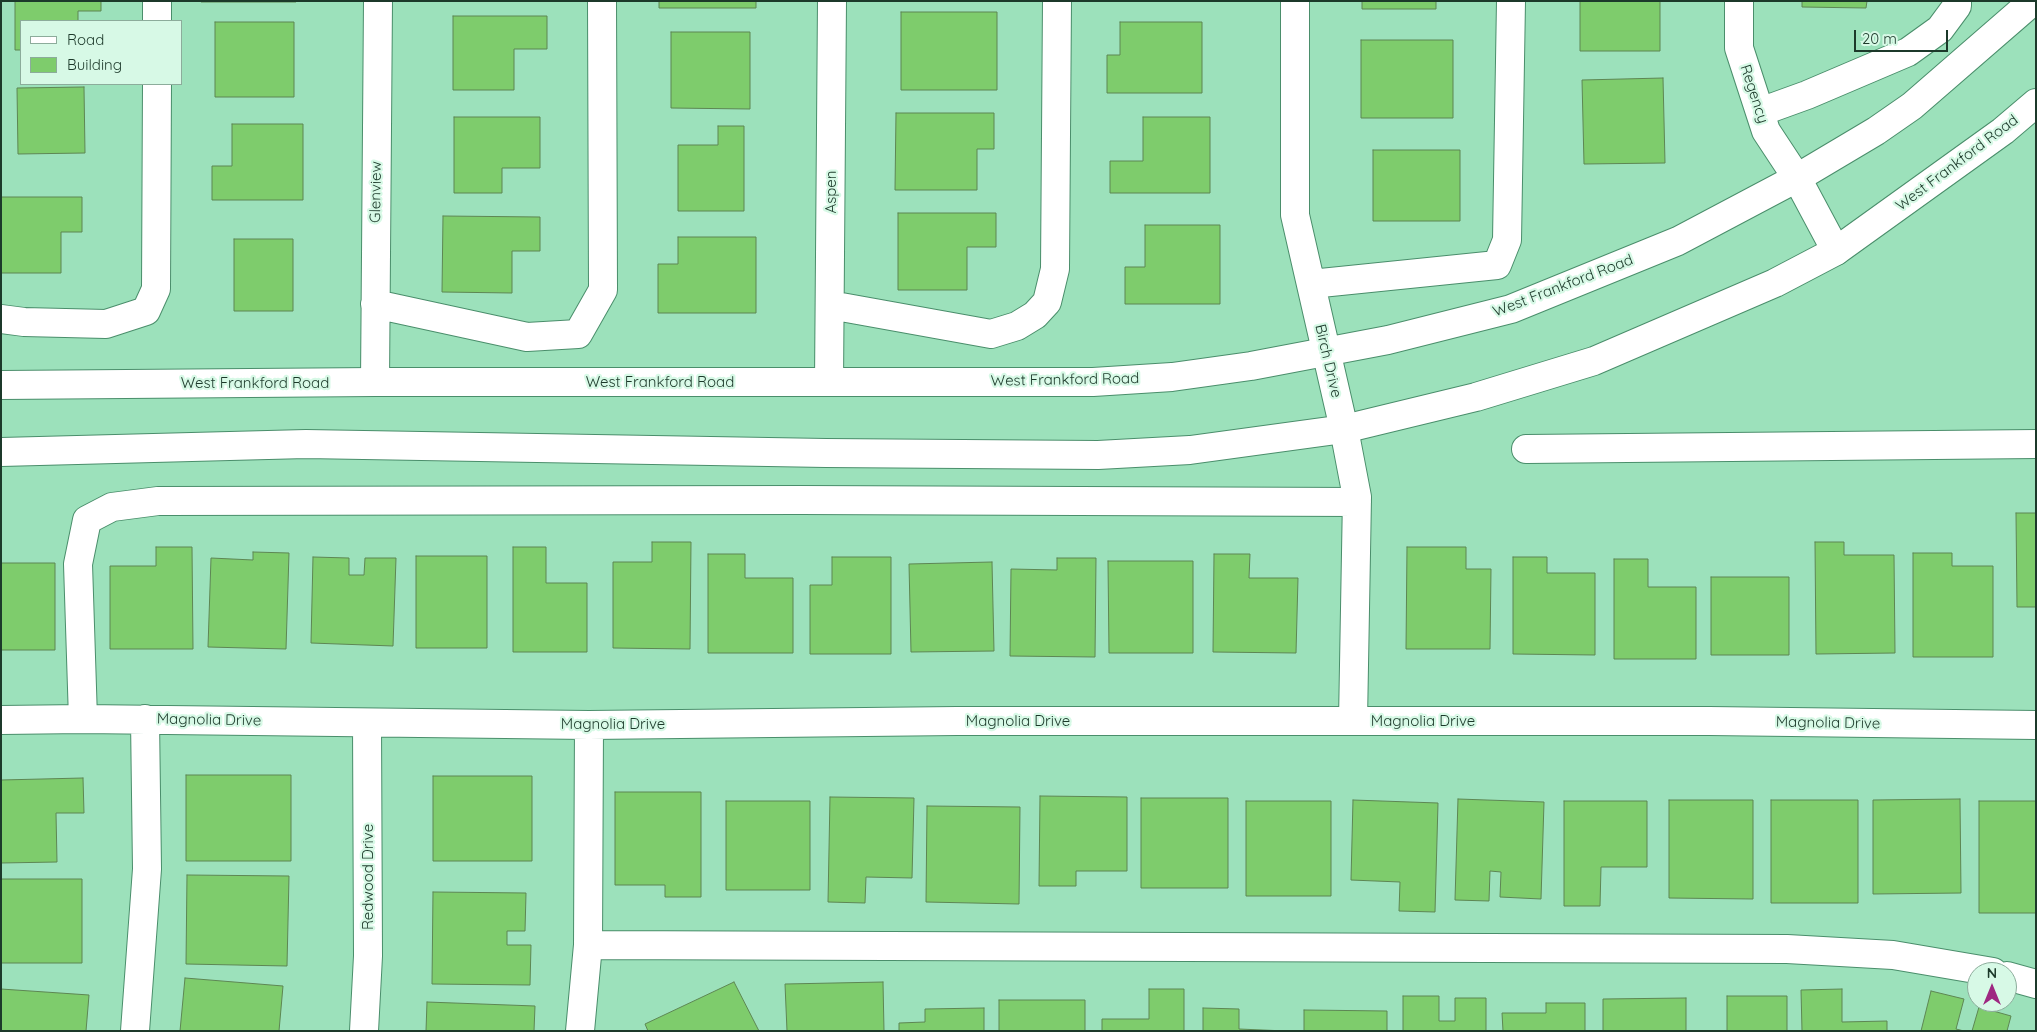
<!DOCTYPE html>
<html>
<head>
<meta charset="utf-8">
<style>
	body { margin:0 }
	#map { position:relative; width:2037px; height:1032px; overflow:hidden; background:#9ce1bb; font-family:Quicksand,sans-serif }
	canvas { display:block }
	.frame { position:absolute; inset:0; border:2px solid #1c392a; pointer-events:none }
	.legend { position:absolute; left:20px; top:20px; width:162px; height:65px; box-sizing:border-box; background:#d7f9e6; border:1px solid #8cac9b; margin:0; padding:6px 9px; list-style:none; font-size:15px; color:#1c392a }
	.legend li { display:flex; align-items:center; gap:10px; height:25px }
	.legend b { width:25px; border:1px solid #8cac9b }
	.north { position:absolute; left:1967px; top:962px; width:50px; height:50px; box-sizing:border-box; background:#d7f9e6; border:1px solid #8cac9b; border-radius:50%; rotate:0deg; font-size:14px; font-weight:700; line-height:20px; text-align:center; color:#1c392a }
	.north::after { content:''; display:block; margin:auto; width:18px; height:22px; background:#9e2881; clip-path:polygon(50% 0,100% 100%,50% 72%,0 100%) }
	.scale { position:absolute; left:1854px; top:30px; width:94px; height:22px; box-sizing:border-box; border:2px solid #1c392a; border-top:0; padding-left:6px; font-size:15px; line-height:18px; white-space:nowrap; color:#1c392a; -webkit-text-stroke:4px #d7f9e6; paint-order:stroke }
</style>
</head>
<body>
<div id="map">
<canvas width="2037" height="1032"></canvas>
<div class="frame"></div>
<ul class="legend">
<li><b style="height:6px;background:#fff"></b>Road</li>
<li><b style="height:14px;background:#7ecc6c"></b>Building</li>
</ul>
<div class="north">N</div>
<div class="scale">20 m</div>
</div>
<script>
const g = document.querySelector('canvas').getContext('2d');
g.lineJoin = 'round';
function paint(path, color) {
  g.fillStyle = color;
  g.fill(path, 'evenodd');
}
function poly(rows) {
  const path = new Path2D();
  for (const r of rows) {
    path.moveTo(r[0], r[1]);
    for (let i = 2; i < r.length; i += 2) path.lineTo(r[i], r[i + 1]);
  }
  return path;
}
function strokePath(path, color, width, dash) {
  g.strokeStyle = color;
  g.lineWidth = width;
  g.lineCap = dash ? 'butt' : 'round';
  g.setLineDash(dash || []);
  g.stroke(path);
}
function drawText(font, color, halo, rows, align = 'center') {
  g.font = font + ' Quicksand,sans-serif';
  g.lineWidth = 4.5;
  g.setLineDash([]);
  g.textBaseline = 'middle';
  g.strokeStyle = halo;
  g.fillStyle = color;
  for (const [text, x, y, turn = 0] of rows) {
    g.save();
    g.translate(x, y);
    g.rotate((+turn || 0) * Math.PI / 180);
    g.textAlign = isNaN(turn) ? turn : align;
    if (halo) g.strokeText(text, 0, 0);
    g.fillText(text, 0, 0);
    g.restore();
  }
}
const building = poly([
	[15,1,101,1,101,11,78,11,78,21,21,21,21,50,15,50,15,1],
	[201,1,296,1,296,2,201,2,201,1],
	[659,1,756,1,756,8,659,8,659,1],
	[1362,1,1436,1,1436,9,1362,9,1362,1],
	[1580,1,1660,1,1660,51,1580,51,1580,1],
	[1802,1,1867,1,1866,8,1802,7,1802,1],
	[901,12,997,12,997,90,901,90,901,12],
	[453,16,547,16,547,49,514,49,514,90,453,90,453,16],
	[215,22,294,22,294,97,215,97,215,22],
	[1120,22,1202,22,1202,93,1107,93,1107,55,1120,55,1120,22],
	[671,32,750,32,750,109,671,108,671,32],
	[1361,40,1453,40,1453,118,1361,118,1361,40],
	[1663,78,1665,163,1584,164,1582,80,1663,78],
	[84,87,85,153,18,154,17,88,84,87],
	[896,113,994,113,994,149,977,149,977,190,895,190,896,113],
	[454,117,540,117,540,168,502,168,502,193,454,193,454,117],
	[1143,117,1210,117,1210,193,1110,193,1110,161,1143,161,1143,117],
	[232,124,303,124,303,200,212,200,212,166,232,166,232,124],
	[718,126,744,126,744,211,678,211,678,145,718,145,718,126],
	[1373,150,1460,150,1460,221,1373,221,1373,150],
	[1,197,82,197,82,232,61,232,61,273,1,273,1,197],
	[898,213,996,213,996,247,967,247,967,290,898,290,898,213],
	[443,216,540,217,540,251,512,251,512,293,442,292,443,216],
	[1145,225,1220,225,1220,304,1125,304,1125,267,1145,267,1145,225],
	[678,237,756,237,756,313,658,313,658,264,678,264,678,237],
	[234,239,293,239,293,311,234,311,234,239],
	[2016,513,2036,513,2036,607,2017,607,2016,513],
	[652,542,691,542,690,649,613,648,613,562,652,562,652,542],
	[1815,542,1844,542,1844,555,1894,555,1895,653,1816,654,1815,542],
	[156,547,192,547,193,649,110,649,110,566,156,566,156,547],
	[513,547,546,547,546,583,587,583,587,652,513,652,513,547],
	[1407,547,1466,547,1466,569,1491,569,1490,649,1406,649,1407,547],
	[253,552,289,553,286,649,208,647,211,558,253,560,253,552],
	[1913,553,1952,553,1952,566,1993,566,1993,657,1913,657,1913,553],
	[708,554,745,554,745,578,793,578,793,653,708,653,708,554],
	[1214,554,1250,554,1249,578,1298,578,1296,653,1213,652,1214,554],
	[416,556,487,556,487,648,416,648,416,556],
	[313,557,349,558,349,575,364,575,365,558,396,558,393,646,311,643,313,557],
	[832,557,891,557,891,654,810,654,810,585,832,585,832,557],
	[1513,557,1547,557,1547,573,1595,573,1595,655,1513,654,1513,557],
	[1057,558,1096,558,1095,657,1010,656,1011,569,1057,570,1057,558],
	[1614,559,1648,559,1648,587,1696,587,1696,659,1614,659,1614,559],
	[1108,561,1193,561,1193,653,1109,653,1108,561],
	[992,562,994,651,911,652,909,564,992,562],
	[1,563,55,563,55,650,1,650,1,563],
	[1711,577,1789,577,1789,655,1711,655,1711,577],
	[186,775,291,775,291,861,186,861,186,775],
	[433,776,532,776,532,861,433,861,433,776],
	[83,778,84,813,56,813,57,862,1,863,1,780,83,778],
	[615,792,701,792,701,897,665,897,665,885,615,885,615,792],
	[1040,796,1127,797,1127,871,1076,871,1076,886,1039,886,1040,796],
	[830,797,914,798,912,878,866,877,865,903,828,902,830,797],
	[1141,798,1228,798,1228,888,1141,888,1141,798],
	[1458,799,1544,802,1541,899,1500,897,1501,872,1490,871,1489,901,1455,900,1458,799],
	[1960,799,1961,893,1873,894,1873,800,1960,799],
	[1353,800,1438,803,1435,912,1399,911,1400,882,1351,880,1353,800],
	[1669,800,1753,800,1753,899,1669,898,1669,800],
	[1771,800,1858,800,1858,903,1771,903,1771,800],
	[726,801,810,801,810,890,726,890,726,801],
	[1246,801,1331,801,1331,896,1246,896,1246,801],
	[1564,801,1647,801,1647,867,1601,867,1600,906,1564,906,1564,801],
	[1979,801,2036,801,2036,913,1979,913,1979,801],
	[927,806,1020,807,1019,904,926,902,927,806],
	[187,875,289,876,287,966,186,964,187,875],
	[1,879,82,879,82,963,1,963,1,879],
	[433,892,526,893,525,931,507,931,507,945,531,945,530,985,432,984,433,892],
	[185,978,283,986,279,1031,180,1031,185,978],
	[734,982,759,1031,648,1031,645,1024,734,982],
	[883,982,884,1031,787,1031,785,984,883,982],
	[1,989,89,995,86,1031,1,1031,1,989],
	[1149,989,1184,989,1184,1031,1102,1031,1102,1019,1149,1019,1149,989],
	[1842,989,1842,1022,1887,1021,1887,1031,1802,1031,1801,990,1842,989],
	[1931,991,1964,999,1956,1029,1964,1031,1921,1031,1931,991],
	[1403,996,1439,996,1439,1021,1455,1021,1455,998,1486,998,1486,1031,1403,1031,1403,996],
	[1727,996,1787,996,1787,1031,1727,1031,1727,996],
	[1686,998,1686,1031,1603,1031,1603,999,1686,998],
	[999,1000,1085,1000,1085,1031,999,1031,999,1000],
	[427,1002,535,1006,534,1031,426,1031,427,1002],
	[1546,1003,1585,1003,1585,1031,1503,1031,1502,1013,1546,1013,1546,1003],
	[1979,1007,2011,1016,2007,1031,1972,1031,1979,1007],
	[984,1008,984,1031,899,1031,899,1023,925,1022,925,1009,984,1008],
	[1203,1008,1239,1009,1239,1029,1286,1031,1203,1031,1203,1008],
	[1304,1010,1387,1011,1387,1031,1304,1031,1304,1010]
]);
const minor = poly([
	[1295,1,1295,215,1344,429,1357,497,1353,721],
	[1739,1,1739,48,1766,131,1797,178,1836,251],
	[157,21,157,1],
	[1760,112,1807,95,1908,52,1940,29,1957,6,1957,1],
	[1311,284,1497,265,1507,240,1511,1],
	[375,304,527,337,578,334,603,290,602,1],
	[830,305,991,334,1017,326,1035,315,1047,302,1055,269,1057,1],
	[1,319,24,322,106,324,146,311,156,289,157,84],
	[375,382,378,1],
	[829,382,832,1],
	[1526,449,2036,444],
	[83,719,78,564,87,520,112,507,158,501,800,500,1357,502],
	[1,720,83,719,589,725,957,721,1709,721,2036,725],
	[589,725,588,945,1787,949,1893,955,1993,972],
	[2007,976,2036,984],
	[135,1031,147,869,145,719],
	[364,1031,368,956,367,723],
	[580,1031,588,945]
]);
const major = poly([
	[1,385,375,382,1093,382,1172,377,1251,366,1388,340,1511,309,1678,241,1797,178,1876,131,1912,106,2033,1],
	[1,452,306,444,826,453,1098,455,1190,450,1344,429,1476,397,1594,361,1775,283,1836,251,2003,131,2036,103]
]);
const streetNames = [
	["Regency",1754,94,72],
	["West Frankford Road",1957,163,-37],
	["Glenview",376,192,-89],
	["Aspen",831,192,-90],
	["West Frankford Road",1563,286,-21],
	["Birch Drive",1328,361,77],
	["West Frankford Road",1065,380,-1],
	["West Frankford Road",660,382],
	["West Frankford Road",255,383],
	["Magnolia Drive",209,720,1],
	["Magnolia Drive",1018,721],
	["Magnolia Drive",1423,721],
	["Magnolia Drive",1828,723,1],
	["Magnolia Drive",613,724],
	["Redwood Drive",368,877,-90]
];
paint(building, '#7ecc6c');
strokePath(building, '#5d8653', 1);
strokePath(minor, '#4a8e6b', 30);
strokePath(major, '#4a8e6b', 30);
strokePath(minor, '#fff', 28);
strokePath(major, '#fff', 28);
drawText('15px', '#1c392a', '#d7f9e6', streetNames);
</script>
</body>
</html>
